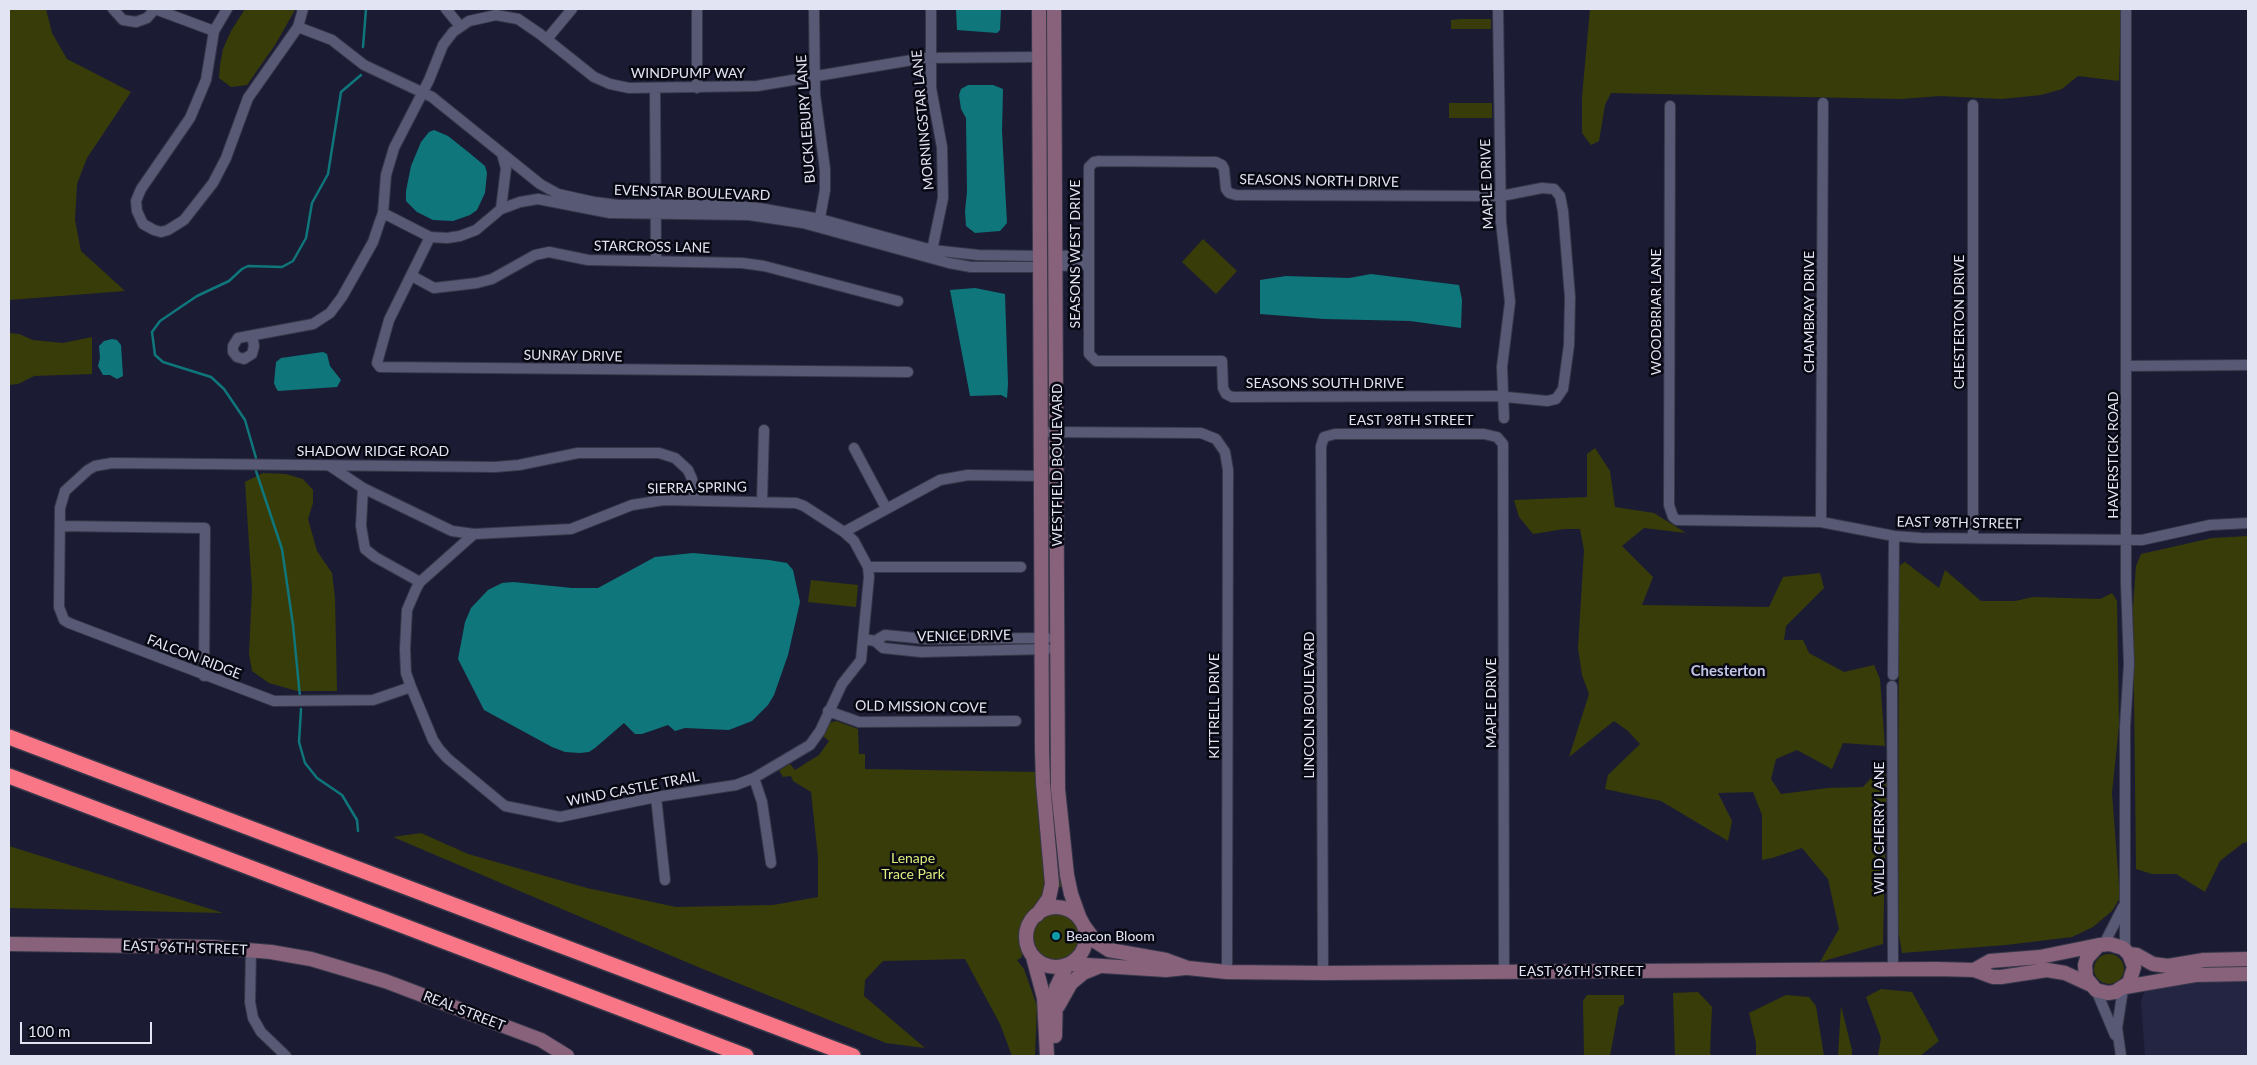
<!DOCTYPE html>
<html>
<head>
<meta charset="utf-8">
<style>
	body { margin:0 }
	#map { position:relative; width:2257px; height:1065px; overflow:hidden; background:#1b1c33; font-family:Lato,sans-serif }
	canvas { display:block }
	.frame { position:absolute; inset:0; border:10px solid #e2e3f3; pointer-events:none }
	.scale { position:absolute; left:20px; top:1022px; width:132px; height:22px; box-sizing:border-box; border:2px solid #e2e3f3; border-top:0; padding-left:6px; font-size:15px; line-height:18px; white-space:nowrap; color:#e2e3f3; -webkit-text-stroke:4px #070812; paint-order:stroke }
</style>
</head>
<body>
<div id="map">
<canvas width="2257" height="1065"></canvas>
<div class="frame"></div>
<div class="scale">100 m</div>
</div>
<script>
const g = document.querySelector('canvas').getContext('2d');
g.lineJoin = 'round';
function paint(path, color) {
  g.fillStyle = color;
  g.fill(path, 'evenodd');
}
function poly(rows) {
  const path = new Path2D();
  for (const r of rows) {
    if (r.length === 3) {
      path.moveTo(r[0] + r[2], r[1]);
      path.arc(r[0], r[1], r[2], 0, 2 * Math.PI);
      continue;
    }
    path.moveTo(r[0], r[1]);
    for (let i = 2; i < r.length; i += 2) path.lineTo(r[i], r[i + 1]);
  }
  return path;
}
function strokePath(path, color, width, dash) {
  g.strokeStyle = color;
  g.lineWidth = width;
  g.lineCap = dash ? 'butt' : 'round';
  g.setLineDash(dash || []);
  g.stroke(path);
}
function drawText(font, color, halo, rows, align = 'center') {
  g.font = font + ' Lato,sans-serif';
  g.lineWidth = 5;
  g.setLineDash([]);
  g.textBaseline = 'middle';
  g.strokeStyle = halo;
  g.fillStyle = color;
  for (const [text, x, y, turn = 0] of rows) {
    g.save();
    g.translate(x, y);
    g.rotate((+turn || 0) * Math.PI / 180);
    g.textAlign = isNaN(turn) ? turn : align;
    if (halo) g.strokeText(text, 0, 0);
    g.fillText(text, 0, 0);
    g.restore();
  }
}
const built = poly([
	[2203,979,2248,979,2248,1056,2145,1056,2141,1001,2146,987]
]);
const green = poly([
	[9,9,46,9,52,33,67,59,131,92,87,158,77,184,75,220,81,251,125,291,9,300],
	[245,9,295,10,275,45,247,85,231,87,219,78,220,65,223,49,231,31],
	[1590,9,2121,9,2119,81,2078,76,2062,89,2041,95,2002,99,1940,96,1901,99,1611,93,1605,105,1599,141,1591,145,1582,133,1582,97],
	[1461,19,1491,19,1491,29,1451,29,1451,20],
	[1449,103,1492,103,1492,118,1449,118],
	[1203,239,1237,271,1216,294,1182,262],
	[9,333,19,334,33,340,63,343,92,337,92,374,34,376,18,384,9,385],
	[1595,448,1610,471,1615,507,1654,513,1686,533,1644,528,1622,546,1653,577,1642,605,1769,607,1783,577,1820,573,1824,588,1786,626,1784,640,1803,640,1809,653,1844,672,1874,665,1880,679,1885,746,1843,743,1832,769,1797,750,1776,759,1771,779,1781,794,1828,788,1863,787,1879,769,1887,776,1883,944,1820,962,1839,929,1828,879,1802,848,1772,858,1762,860,1762,815,1753,792,1718,793,1732,821,1728,841,1661,801,1605,789,1608,775,1640,744,1628,731,1614,721,1569,757,1589,694,1582,675,1578,648,1584,550,1580,529,1564,529,1533,534,1519,517,1514,500,1587,497,1587,454],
	[263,473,286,474,303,479,313,490,313,503,308,519,317,551,332,573,335,598,337,691,297,691,269,683,252,671,249,654,252,589,245,482],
	[2248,536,2248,842,2243,843,2220,861,2205,892,2176,874,2152,874,2136,869,2133,608,2136,566,2141,554,2212,538],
	[1905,562,1939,588,1945,570,1981,601,2015,601,2033,597,2100,599,2112,593,2117,601,2119,725,2112,793,2120,898,2112,911,2093,927,2072,937,2006,945,1902,953,1898,930,1899,566],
	[811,580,858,585,856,607,808,602],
	[1048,701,1064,887,1056,887,1048,798],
	[836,721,858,729,859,754,865,754,865,769,1037,772,1048,887,1025,922,1021,938,1024,951,1021,958,1017,960,1024,969,1037,1006,1035,1056,1012,1056,1000,1024,965,959,883,961,865,980,864,996,925,1048,886,1043,698,967,393,837,421,833,468,854,587,888,676,907,773,905,818,897,818,857,811,792,793,781,791,776,783,777,779,770,790,764,795,770,819,755,829,741,823,736,829,723],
	[9,846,223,913,9,908],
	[1056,937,23],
	[2109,969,15],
	[1881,989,1912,992,1939,1041,1920,1056,1878,1056,1881,1038,1866,997],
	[1698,992,1712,1007,1710,1053,1712,1056,1675,1056,1673,993],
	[1587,995,1624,995,1624,1004,1619,1007,1610,1056,1584,1056,1583,1001],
	[1786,995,1809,997,1816,1006,1824,1056,1756,1056,1756,1043,1749,1013],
	[1841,1006,1852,1050,1852,1056,1838,1056]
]);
const water = poly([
	[956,9,1001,9,1000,30,997,33,957,30],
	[968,85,993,85,1003,89,1002,131,1007,223,1000,231,975,233,966,226,965,211,967,192,966,118,961,109,959,95,961,89],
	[434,130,448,136,467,151,485,166,487,173,485,193,477,210,470,215,453,221,433,220,417,212,406,201,406,191,411,166,421,142,429,132],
	[1371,274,1459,285,1462,300,1461,328,1410,321,1324,319,1260,314,1260,280,1286,276,1349,278],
	[975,288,1005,294,1008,384,1007,398,1001,395,970,396,950,290],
	[112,339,117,340,121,345,123,376,117,379,110,375,103,375,98,366,100,358,99,346,104,341],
	[323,352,327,354,330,366,341,380,337,387,278,391,276,388,274,383,276,362,281,358],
	[693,553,769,560,787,563,793,570,800,602,788,655,774,695,768,705,752,721,729,730,685,728,675,731,668,725,642,734,635,734,624,723,595,748,589,752,580,753,565,752,552,747,484,710,458,659,465,622,471,608,488,590,502,583,513,582,572,588,598,588,655,557]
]);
const stream = poly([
	[363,47,366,9],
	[256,458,245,420,224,389,211,377,163,362,155,355,152,332,160,321,197,296,229,281,242,269,248,266,282,267,293,261,306,238,312,203,328,174,341,92,361,75],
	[256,471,282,549,293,625,300,697],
	[301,709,299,742,305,763,317,778,342,795,357,820,358,831]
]);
const street = poly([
	[113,9,123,20,136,22,147,18,155,9],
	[155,9,214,31],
	[227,9,214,31,206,80,190,118,141,189,136,201,137,211,143,224,154,230,161,232,168,230,184,220,213,183,226,158,248,98,298,27,303,9],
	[446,9,460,26],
	[697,9,697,88],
	[814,9,815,95,825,169,825,190,819,223],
	[1498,9,1501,222,1510,302,1502,367,1504,418],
	[298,27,332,40,364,65,432,97,540,184,558,194,594,202,618,205,722,205,759,208,820,219,932,250,978,255,1040,256],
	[547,39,572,9],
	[655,88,656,261],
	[1670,106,1669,505,1673,517,1677,520,1821,522,1894,536,1921,538,2142,540,2210,525,2248,523],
	[1100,161,1216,162,1222,165,1224,169,1226,189,1229,193,1236,195,1501,196,1542,188,1554,189,1560,196,1563,211,1570,297,1569,345,1563,389,1556,399,1547,401,1496,396,1232,397,1226,394,1223,388,1222,361,1096,361,1089,354,1089,167,1094,162,1100,161],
	[501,209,506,168,502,154],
	[383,213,430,237,447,238,460,236,476,230,501,209,520,202,538,199,610,213,749,215,803,223,949,263,971,267,1039,267],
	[430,237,389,320,377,363,380,367,908,372],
	[931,255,943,198,942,147,931,88,931,9],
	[1055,256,1089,255],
	[1055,266,1089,265],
	[412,276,434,288,477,283,492,279,535,255,549,252,588,260,742,263,764,266,898,301],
	[252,336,254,346,252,354,244,359,237,357,233,352,233,346,238,338,313,324,330,313,342,297,373,242,379,224,383,213,386,175,394,148,429,80,443,45,453,32,469,21,496,15,518,19,540,34,594,77,610,84,629,88,757,86,924,58,1039,57],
	[2126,366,2248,365],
	[1041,432,1201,433,1216,439,1225,452,1228,470,1227,972],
	[854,448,886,508],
	[330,466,363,488,452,531,474,534],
	[363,488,361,526,365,549,375,557,420,582],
	[664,500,796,503,804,506,844,532,854,541,868,567,869,577,861,660,842,684,820,731,810,745,754,778,736,785,656,797,560,817,505,806,447,758,439,749,433,740,411,687,406,673,405,649,407,610,416,589,420,582,474,534,571,529,632,505,664,500],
	[762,501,764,430],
	[1821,522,1823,103],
	[60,526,205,528,204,676],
	[844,532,940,480,968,475,1041,476],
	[1973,538,1973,105],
	[868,567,1021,567],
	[864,639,875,641,883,648,921,652,1047,649],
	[875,641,885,635,926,639,1047,638],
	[1893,675,1894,536],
	[1892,686,1893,970],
	[411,687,373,700,274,701,69,623,64,620,59,607,60,508,65,491,88,470,95,466,112,463,495,467,519,465,578,453,659,453,675,458,688,470,692,479,695,500],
	[828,711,859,722,1016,721],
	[754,778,762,802,771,863],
	[656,797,665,880],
	[2104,944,2123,907],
	[251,950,250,1002,253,1018,261,1032,286,1056],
	[2125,950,2125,727,2129,664,2126,583,2126,9],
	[1323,973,1321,446,1324,437,1335,434,1484,434,1497,437,1503,444,1504,971],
	[2096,990,2115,1035],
	[2121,1056,2117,1028,2123,989]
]);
const secondary = poly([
	[1054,9,1058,789,1067,875,1071,894,1080,919],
	[1056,937,30],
	[1037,915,1049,898,1052,884,1043,783,1042,749,1039,9],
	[1084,926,1095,941,1109,950,1166,960,1188,968,1227,972,1323,973,1937,969,1974,970,1993,977,2001,977,2047,970,2065,973,2091,985],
	[9,944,211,947,271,952,311,959,385,981,541,1040,567,1056],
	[2129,954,2137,955,2153,964,2168,966,2204,960,2248,959],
	[1033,957,1044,998,1047,1056],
	[1071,964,1166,970,1185,968],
	[1974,970,1990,961,2040,957,2099,945,2110,944,2123,948,2129,954,2134,967,2129,983,2115,992,2108,993,2096,990,2086,978,2085,965,2087,958,2099,945],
	[2125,987,2195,975,2248,974],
	[1058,1006,1071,983,1083,973,1100,966],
	[1055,1036,1056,988,1067,965]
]);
const highway = poly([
	[9,737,853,1056],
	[9,776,746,1056]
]);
const markers = [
	[1056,936,5,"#0f9aa8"]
];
const streetNames = [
	["WINDPUMP WAY",688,73],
	["BUCKLEBURY LANE",806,119,-94],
	["MORNINGSTAR LANE",923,120,-95],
	["SEASONS NORTH DRIVE",1319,181,1],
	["MAPLE DRIVE",1487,184,-92],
	["EVENSTAR BOULEVARD",692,193,2],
	["STARCROSS LANE",652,247,1],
	["SEASONS WEST DRIVE",1075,254,-90],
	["WOODBRIAR LANE",1656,312,-90],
	["CHAMBRAY DRIVE",1809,312,-90],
	["CHESTERTON DRIVE",1959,322,-90],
	["SUNRAY DRIVE",573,356,1],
	["SEASONS SOUTH DRIVE",1325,383],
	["EAST 98TH STREET",1411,420],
	["SHADOW RIDGE ROAD",373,451],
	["HAVERSTICK ROAD",2113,455,-90],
	["WESTFIELD BOULEVARD",1057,465,-90],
	["SIERRA SPRING",697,488,-1],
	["EAST 98TH STREET",1959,523,1],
	["VENICE DRIVE",964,636,-1],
	["FALCON RIDGE",194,657,21],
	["MAPLE DRIVE",1491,703,-90],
	["LINCOLN BOULEVARD",1309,705,-90],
	["KITTRELL DRIVE",1214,706,-90],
	["OLD MISSION COVE",921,707,1],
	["WIND CASTLE TRAIL",633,789,-11],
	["WILD CHERRY LANE",1879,828,-90],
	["EAST 96TH STREET",185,948,2],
	["EAST 96TH STREET",1581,971],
	["REAL STREET",464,1011,21]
];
const parkNames = [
	["Lenape",913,858],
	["Trace Park",913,874]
];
const poiNames = [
	["Beacon Bloom",1066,936]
];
const neighbourhoodNames = [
	["Chesterton",1728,671]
];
paint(built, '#242542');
paint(green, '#383c09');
paint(water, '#0f767b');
strokePath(stream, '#0f767b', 2.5);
strokePath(street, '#37374a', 12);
strokePath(secondary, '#37374a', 16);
strokePath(highway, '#37374a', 18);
strokePath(street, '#585a75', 10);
strokePath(secondary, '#88627a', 14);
strokePath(highway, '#f97687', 15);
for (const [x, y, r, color] of markers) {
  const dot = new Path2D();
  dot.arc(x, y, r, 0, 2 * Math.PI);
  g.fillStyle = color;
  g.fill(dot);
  strokePath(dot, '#070812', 2);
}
drawText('14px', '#e2e3f3', '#070812', streetNames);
drawText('14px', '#e0ec7d', '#070812', parkNames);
drawText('14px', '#e2e3f3', '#070812', poiNames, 'left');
drawText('bold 15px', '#c1c4e3', '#070812', neighbourhoodNames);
</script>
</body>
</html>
